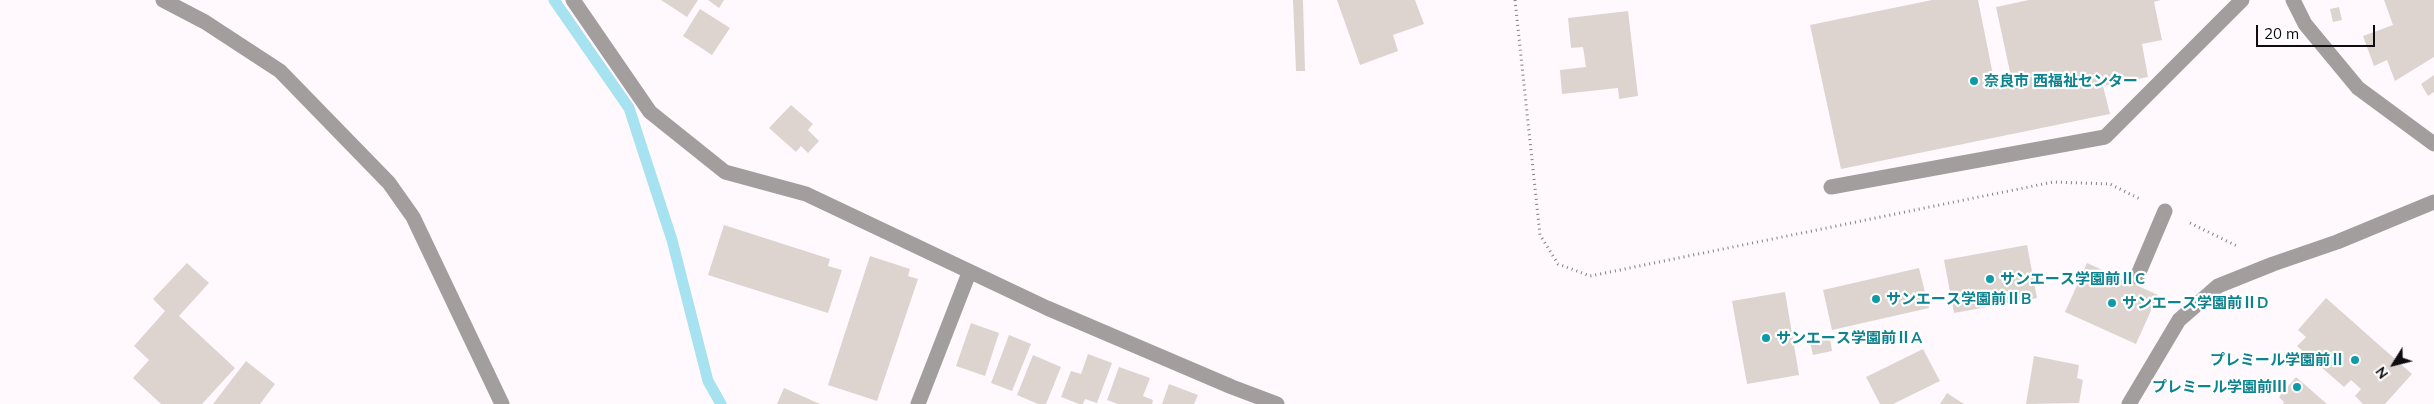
<!DOCTYPE html>
<meta charset="utf-8">
<style>
body{margin:0}
#map{position:relative;width:2434px;height:404px;overflow:hidden;background:#fff9fe;font-family:Mulish,sans-serif}
canvas{display:block}
.north{position:absolute;left:2369px;top:339px;width:50px;height:50px;-webkit-text-stroke:4px #fff;paint-order:stroke;rotate:234deg;font-size:14px;font-weight:700;line-height:20px;text-align:center;color:#0f0d0f}
.north::after{content:'';display:block;margin:auto;width:18px;height:22px;background:#0f0d0f;clip-path:polygon(50% 0,100% 100%,50% 72%,0 100%)}
.scale{position:absolute;left:2256px;top:25px;width:119px;height:22px;box-sizing:border-box;border:2px solid #0f0d0f;border-top:0;padding-left:6px;font-size:15px;line-height:18px;white-space:nowrap;color:#0f0d0f;-webkit-text-stroke:4px #fff;paint-order:stroke}
</style>
<div id="map">
<canvas width="2434" height="404"></canvas>
<div class="north">N</div>
<div class="scale">20 m</div>
</div>
<script>
const g = document.querySelector('canvas').getContext('2d');
g.lineJoin = 'round';
function stroke(path, color, width, dash) { g.strokeStyle = color; g.lineWidth = width; g.lineCap = dash ? 'butt' : 'round'; g.setLineDash(dash || []); g.stroke(path); }
function paint(path, color) { g.fillStyle = color; g.fill(path, 'evenodd'); }
function write(font, color, halo, rows, align = 'center') {
  g.font = font + ' Mulish,"Noto Sans JP",sans-serif'; g.lineWidth = 4.5; g.setLineDash([]); g.textBaseline = 'middle'; g.strokeStyle = halo; g.fillStyle = color; for (const [text, x, y, turn = 0] of rows) {
    g.save(); g.translate(x, y); g.rotate((+turn || 0) * Math.PI / 180); g.textAlign = isNaN(turn) ? turn : align; if (halo) g.strokeText(text, 0, 0); g.fillText(text, 0, 0); g.restore();
  }
}
const stream = new Path2D(`
 M554,0L629,108L672,240L708,381L721,404`);
const building = new Path2D(`
 M661,0H698L687,17Z
 M708,0H724L719,8Z
 M1293,0H1303L1305,71H1296Z
 M1337,0H1415L1424,24L1393,35L1398,51L1360,65Z
 M1932,0H1978L1993,75L2010,72L1996,7L2029,0H2161L2154,2L2162,40L2142,44L2148,77L2103,86L2110,114L1841,169L1810,25Z
 M2384,0H2434V57L2395,81L2387,60L2374,66L2363,36L2393,25Z
 M2339,7L2342,20L2333,22L2330,9Z
 M700,9L730,28L712,55L683,36Z
 M1628,11L1638,96L1619,99L1618,88L1562,94L1560,70L1586,67L1583,47L1571,48L1568,18Z
 M2434,75V92L2428,96L2421,84Z
 M791,105L813,124L808,130L819,141L808,153L801,146L796,152L769,128Z
 M724,225L830,259L828,266L842,270L828,313L708,275Z
 M2027,245L2037,298L1954,313L1944,260Z
 M870,256L910,269L908,276L918,279L877,401L828,385Z
 M187,263L209,283L179,316L235,368L202,404H161L133,378L149,360L134,346L165,311L153,299Z
 M2087,263L2158,295L2136,344L2065,312Z
 M1919,268L1929,308L1832,330L1823,290Z
 M1785,292L1799,375L1747,384L1732,301Z
 M2326,298L2412,374L2385,404H2363L2355,396L2361,389L2351,380L2344,387L2297,346L2306,337L2298,330Z
 M971,323L999,333L985,376L956,366Z
 M1009,335L1031,344L1012,391L991,383Z
 M1830,338L1832,351L1813,355L1810,342Z
 M1923,349L1940,381L1893,404H1880L1866,377Z
 M1088,354L1112,363L1097,403L1085,399L1083,404H1079L1061,397L1071,371L1081,374Z
 M1033,355L1061,367L1046,404H1038L1017,395Z
 M2034,356L2079,365L2077,378L2083,380L2079,403L2026,404Z
 M246,361L275,384L260,404H213Z
 M1119,367L1150,378L1143,396L1153,400L1152,404H1118L1107,400Z
 M2296,377L2327,404H2283L2284,402L2279,397Z
 M1169,384L1198,395L1194,404H1162Z
 M784,388L820,404H777Z
 M1947,393L1964,404H1940Z`);
const path = new Path2D(`
 M1515,0L1540,235L1558,264L1590,276L2053,182L2110,184L2140,199
 M2190,223L2239,247`);
const minor = new Path2D(`
 M163,0L205,22L280,71L389,183L413,217L502,404
 M573,0L650,112L725,172L806,194L1047,308L1232,387L1277,404
 M2293,0L2305,24L2358,88L2434,144
 M1831,187L2105,137L2242,0
 M2137,277L2165,211
 M918,404L969,273
 M2129,404L2179,320L2218,286L2273,264L2337,242L2434,202`);
const markers = [
 [1974,81,5,"#0f9aa8"],
 [1990,279,5,"#0f9aa8"],
 [1876,299,5,"#0f9aa8"],
 [2112,303,5,"#0f9aa8"],
 [1766,338,5,"#0f9aa8"],
 [2355,360,5,"#0f9aa8"],
 [2297,387,5,"#0f9aa8"]
];
const cultureNames = [
 ["奈良市 西福祉センター",1984,81],
 ["サンエース学園前ⅡC",2000,279],
 ["サンエース学園前ⅡB",1886,299],
 ["サンエース学園前ⅡD",2122,303],
 ["サンエース学園前ⅡA",1776,338],
 ["プレミール学園前Ⅱ",2345,360,"right"],
 ["プレミール学園前Ⅲ",2287,387,"right"]
];
stroke(stream, '#a6e2ef', 11);
paint(building, '#ddd4d0');
stroke(path, '#837f82', 3, [1, 4]);
stroke(minor, '#a29e9d', 15);
for (const [x, y, r, color] of markers) { const dot = new Path2D(); dot.arc(x, y, r, 0, 2 * Math.PI); g.fillStyle = color; g.fill(dot); stroke(dot, '#fff', 2); }
write('bold 15px', '#0d838f', '#fff', cultureNames, 'left');
</script>
